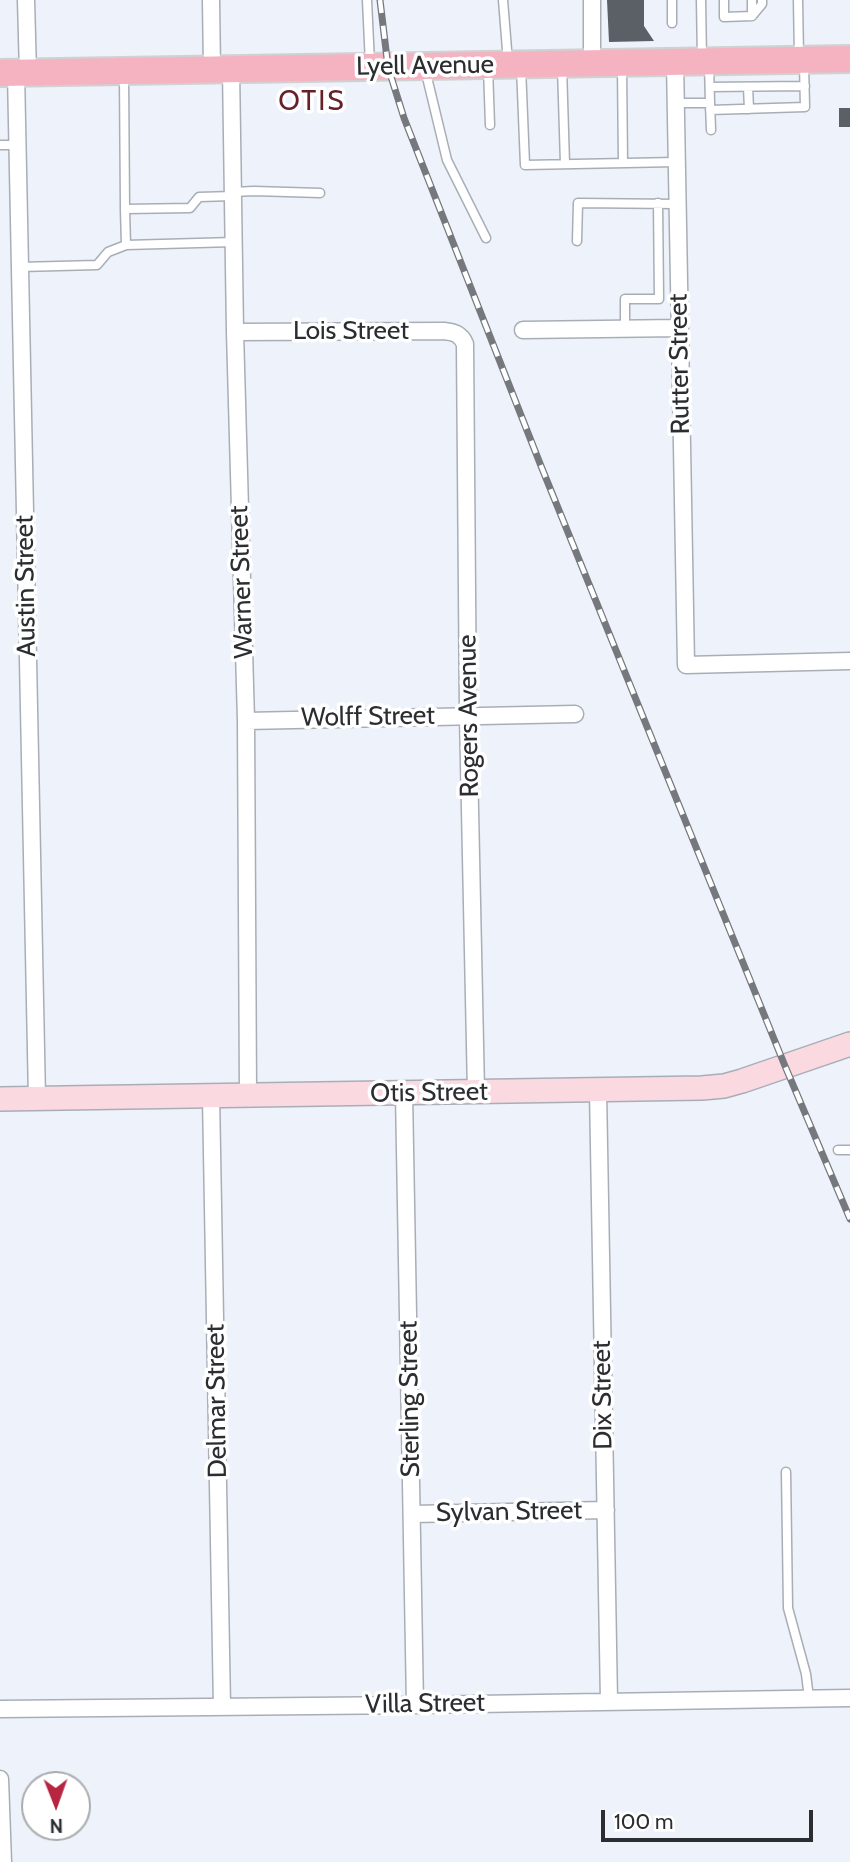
<!DOCTYPE html>
<style>
body{margin:0}
#map{position:relative;width:850px;height:1862px;overflow:hidden;background:#edf2fb;font-family:Cabin,sans-serif}
canvas{display:block}
.north{position:absolute;left:21px;top:1771px;width:70px;height:70px;box-sizing:border-box;background:#fff;border:2px solid #aaabac;border-radius:50%;rotate:179deg;font-size:19px;font-weight:700;line-height:28px;text-align:center;color:#2b2d30}
.north::after{content:'';display:block;margin:auto;width:24px;height:32px;background:#b72541;clip-path:polygon(50% 0,100% 100%,50% 72%,0 100%)}
.scale{position:absolute;left:601px;top:1810px;width:212px;height:32px;box-sizing:border-box;border:4px solid #2b2d30;border-top:0;padding-left:9px;font-size:21px;line-height:24px;white-space:nowrap;color:#2b2d30;-webkit-text-stroke:5px #fff;paint-order:stroke}
</style>
<div id="map">
<canvas width="850" height="1862"></canvas>
<div class="north">N</div>
<div class="scale">100 m</div>
</div>
<script>
const g = document.querySelector('canvas').getContext('2d');
g.lineJoin = 'round';
function paint(path, color) { g.fillStyle = color; g.fill(path, 'evenodd'); }
function stroke(path, color, width, dash) { g.strokeStyle = color; g.lineWidth = width; g.lineCap = dash ? 'butt' : 'round'; g.setLineDash(dash || []); g.stroke(path); }
function write(font, color, halo, rows, align = 'center') {
  g.font = font + ' Cabin,sans-serif'; g.lineWidth = 7; g.setLineDash([]); g.textBaseline = 'middle'; g.strokeStyle = halo; g.fillStyle = color; for (const [text, x, y, turn = 0] of rows) {
    g.save(); g.translate(x, y); g.rotate((+turn || 0) * Math.PI / 180); g.textAlign = isNaN(turn) ? turn : align; if (halo) g.strokeText(text, 0, 0); g.fillText(text, 0, 0); g.restore();
  }
}
const building = new Path2D(`
 M607,0H644V26L654,41L609,42Z
 M839,108H850V127H839Z`);
const lane = new Path2D(`
 M367,0L370,64
 M503,0L508,62
 M672,0V23
 M701,0L702,59
 M724,0V17L752,16V0
 M798,0L799,57
 M752,16L762,4V0
 M709,64L710,103
 M521,67L525,165L676,162
 M562,67L565,164
 M488,68L490,125
 M622,68L623,163
 M425,69L447,160L486,238
 M124,75L125,209
 M710,87L805,86
 M748,87L749,109
 M675,103H710L711,130
 M710,110L805,107L804,64
 M0,145H17
 M233,192L254,191L320,193
 M233,196L199,197L190,208L125,209L126,245L234,242
 M577,241L578,203L677,204
 M20,267L97,265L108,252L126,245
 M625,328V299H659L658,203
 M838,1150H850
 M786,1472L788,1608L806,1674L809,1698`);
const street = new Path2D(`
 M26,0L28,73
 M211,0L212,70
 M592,0V64
 M675,62L686,665L850,661
 M231,69L235,332L246,721L248,1095
 M16,73L37,1099
 M523,330L679,328
 M235,332L444,331C454,332 461,334 465,344L468,715L476,1092
 M246,721L575,714
 M598,1090L609,1701
 M404,1093L415,1705
 M211,1096L222,1707
 M413,1514L606,1510
 M0,1709L415,1705L850,1698
 M0,1779L3,1862`);
const secondary = new Path2D(`
 M0,1099L702,1088L724,1086L742,1081L850,1044`);
const primary = new Path2D(`
 M0,73L850,59`);
const rail = new Path2D(`
 M380,0L388,67L404,118L541,466L785,1066L850,1219`);
const streetNames = [
 ["Lyell Avenue",425,66,-1],
 ["Lois Street",351,331],
 ["Rutter Street",680,364,-91],
 ["Warner Street",242,582,-92],
 ["Austin Street",26,586,-91],
 ["Rogers Avenue",469,716,-91],
 ["Wolff Street",368,717,-1],
 ["Otis Street",429,1093,-1],
 ["Dix Street",603,1395,-91],
 ["Sterling Street",410,1399,-91],
 ["Delmar Street",217,1401,-91],
 ["Sylvan Street",509,1512,-1],
 ["Villa Street",425,1704,-1]
];
const neighbourhoodNames = [
 ["OTIS",312,102]
];
paint(building, '#5b6067');
stroke(lane, '#a9aeb6', 11);
stroke(street, '#a9aeb6', 19);
stroke(secondary, '#a9aeb6', 26);
stroke(primary, '#d0d1d1', 30);
stroke(lane, '#fff', 8);
stroke(street, '#fff', 16);
stroke(secondary, '#fad9e1', 23);
stroke(primary, '#f5b3c2', 26);
stroke(rail, '#75797e', 7);
stroke(rail, '#fff', 4.5, [13]);
write('26px', '#2b2d30', '#fff', streetNames);
g.letterSpacing = '2px';
write('28px', '#662028', '#fff', neighbourhoodNames);
g.letterSpacing = '0px';
</script>
